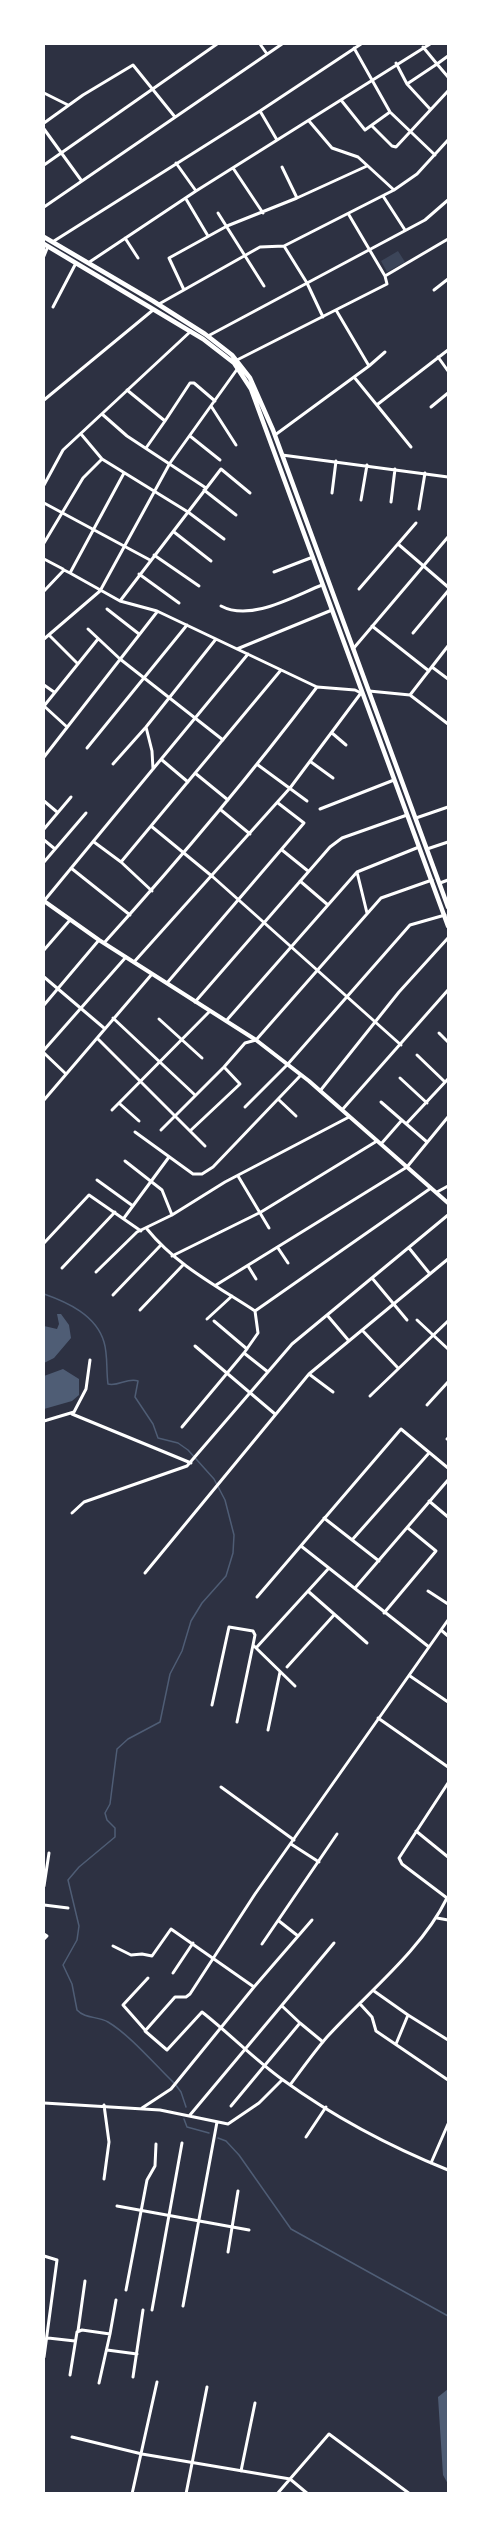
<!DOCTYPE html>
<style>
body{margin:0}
#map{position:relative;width:492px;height:2537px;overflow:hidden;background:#2d3142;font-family:Spectral,serif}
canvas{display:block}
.frame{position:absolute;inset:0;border:45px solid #fff;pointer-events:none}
</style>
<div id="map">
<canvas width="492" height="2537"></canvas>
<div class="frame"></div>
</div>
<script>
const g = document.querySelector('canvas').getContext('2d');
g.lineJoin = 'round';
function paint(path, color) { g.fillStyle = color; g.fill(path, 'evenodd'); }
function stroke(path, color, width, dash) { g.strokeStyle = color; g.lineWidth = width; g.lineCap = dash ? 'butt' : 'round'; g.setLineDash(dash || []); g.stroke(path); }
const green = new Path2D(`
 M398,251L405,262L387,272L381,261Z`);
const water = new Path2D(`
 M57,1314H61L69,1325L71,1338L54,1358L44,1363V1326L57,1329L59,1324Z
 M63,1369L79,1379V1395L72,1401L44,1409V1376Z
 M448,2389V2484L443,2475L438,2397Z`);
const stream = new Path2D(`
 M44,1294C67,1302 96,1315 104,1342C108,1355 106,1370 108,1384C118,1387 128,1377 138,1381L135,1397L153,1424L158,1438L178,1443L188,1450L214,1479L225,1500L234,1535L233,1553L226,1576L202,1603L191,1621L182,1651L170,1674L160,1722L128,1739L117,1749L110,1804L105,1813L107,1820L115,1828V1837L79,1867L68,1880L79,1926L77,1940L63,1965L72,1984L77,2010C85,2019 98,2016 108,2022C130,2035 156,2066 175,2084L181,2092L186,2107
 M184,2119L187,2127L209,2133
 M218,2138L226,2141L239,2155L291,2229L448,2316`);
const minor = new Path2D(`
 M260,44L267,54
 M423,47L437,64L448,56
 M354,48L390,112L435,155
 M396,63L407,84L437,64L448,77
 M407,84L430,109
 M44,93L68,105
 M341,100L365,130L390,112
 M260,111L277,140
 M309,121L332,148L358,157L394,190
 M44,123L83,95L133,65L175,117
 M372,126L392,146L396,147L448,91
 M44,129L81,180
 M176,163L196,191
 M44,165L217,44
 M282,167L297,198
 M233,168L263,213
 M383,196L405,230
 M186,199L208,236
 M44,207L282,44
 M218,213L264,286
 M349,215L385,276
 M125,238L138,258
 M54,241L260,111L361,44
 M284,246L307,283L323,317
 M44,256L48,246
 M88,263L196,191L430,44
 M184,290L169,258L227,226L297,198L367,166
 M434,290L448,279
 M159,304L260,247L284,246L394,190L417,174L448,140
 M53,307L76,263
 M208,336L425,220L448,200
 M438,357L448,371
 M237,360L387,284L385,276L448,239
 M369,366L385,352
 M354,377L411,447
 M127,390L165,421L190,383H194L215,401
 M44,400L153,310
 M378,404L448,350
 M211,406L236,445
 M431,407L448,393
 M102,414L127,436L206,488
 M81,434L102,459L188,512L224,539
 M275,435L369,366L336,310
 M190,436L220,460
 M146,448L165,421
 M282,455L448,477
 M44,485L63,450L191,331
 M204,490L236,515
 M332,493L336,461
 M361,500L367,465
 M391,502L395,469
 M44,503L150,560
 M419,509L425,473
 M174,532L211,561
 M44,543L83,478L102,459
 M398,544L448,587
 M154,555L199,586
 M44,559L63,569
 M274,572L313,557
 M70,573L120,601L157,611L317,687L355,690L361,693L290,788L134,962
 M139,574L179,603
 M359,589L416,523
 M44,591L64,570L70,573L124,473
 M120,601L221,469L250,493
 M221,606C251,622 294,596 322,585
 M107,609L139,634
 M372,626L429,671
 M88,629L120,659L223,740
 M413,633L448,591
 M49,635L77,663
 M44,639L100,591L170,463L238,368
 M237,649L332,610
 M353,649L448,537
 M432,667L448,679
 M44,685L54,692
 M369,691L410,695L448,724
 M410,695L448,646
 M44,706L98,639
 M44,706L67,727
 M146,727L152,751L153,769
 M332,733L346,745
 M87,748L187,625
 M44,757L157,612
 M162,760L188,782
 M311,762L333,778
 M113,764L146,727L216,639
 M258,765L307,801
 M195,773L228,800
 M44,801L57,812
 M320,809L394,780
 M221,810L250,834
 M416,818L448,807
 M151,826L213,877L401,1045
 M44,829L71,797
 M44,840L55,849
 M94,842L121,862L152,891
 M427,849L448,842
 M282,850L308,871
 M44,862L86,813
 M121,862L281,670
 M71,868L130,915
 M357,872L367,913
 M300,881L328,905
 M440,883L448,880
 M44,901L248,654
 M104,943C179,860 250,776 317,687
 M44,950L70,920
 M44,977L104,1028
 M167,983L304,823L278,803
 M195,1002L330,847L342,838L407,815
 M44,1005L99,940
 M113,1018L195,1095
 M159,1019L202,1058
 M226,1021L357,872L419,847
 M439,1033L448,1042
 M97,1038L205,1146
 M44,1050L126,957
 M44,1053L66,1074
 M417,1055L445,1082
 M400,1078L427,1103
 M320,1091L399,992L448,938
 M278,1099L296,1116
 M44,1100L152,974
 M381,1102L427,1142
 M120,1104L139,1121
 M245,1107L287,1065L410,925L445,915
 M112,1110L210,1011
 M342,1110L448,990
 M406,1124L448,1079
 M161,1130L224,1067L245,1043L256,1040L381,898L432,880
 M190,1131L240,1084L224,1067
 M135,1132L193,1174H202L213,1167L301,1075
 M381,1144L402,1120
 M125,1161L162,1190L172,1215
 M238,1176L269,1228
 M97,1180L133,1206
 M437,1192L448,1186
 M124,1218L169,1157
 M147,1229C176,1265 217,1286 255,1311
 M44,1243L89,1195L141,1231
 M278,1248L288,1263
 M409,1248L430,1274
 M172,1256L261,1212L377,1141
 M248,1266L256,1279
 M62,1268L115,1212
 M96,1272L137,1232L172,1215L225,1182L349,1117
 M372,1278L407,1320
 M216,1285L407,1167L448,1117
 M113,1295L160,1246
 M140,1310L183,1265
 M255,1311L431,1188
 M255,1311L258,1333L244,1353L268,1372
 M327,1315L349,1341
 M207,1319L232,1296
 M417,1320L448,1349
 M214,1321L247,1349
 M362,1330L398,1368
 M195,1346L275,1414
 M309,1374L333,1392
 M370,1396L448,1321
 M427,1405L448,1382
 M72,1414L191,1463
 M44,1421L74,1412L86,1389L90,1360
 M182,1427L244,1353
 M447,1439L448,1438
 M429,1501L448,1517
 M72,1513L84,1502L187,1466L292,1344L448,1215
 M324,1518L379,1561
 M352,1540L429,1453
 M301,1546L429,1647
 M145,1573L309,1374L448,1259
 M355,1588L448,1480
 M428,1591L448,1604
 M309,1592L367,1643
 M257,1597L401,1429L448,1468
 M384,1613L436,1551L408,1528
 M448,1620L255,1894L190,1994L186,1997H175L145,2031L167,2050L202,2012C230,2034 255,2060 283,2080C334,2117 391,2147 448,2170
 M441,1630L448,1636
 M256,1648L329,1568
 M287,1667L334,1615
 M410,1676L448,1702
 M212,1705L229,1627L253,1631L255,1635L253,1645L295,1686
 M378,1718L448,1767
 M237,1722L253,1645
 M268,1730L280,1672
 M221,1787L294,1840
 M416,1831L448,1857
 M291,1844L319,1862
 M44,1886L49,1853
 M44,1905L68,1908
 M437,1918L448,1920
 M279,1921L298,1936
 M44,1934L47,1936L44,1939
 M262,1944L337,1834
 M113,1946L131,1955L142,1954L152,1956L171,1929L254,1987L171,2089L142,2108
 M173,1973L193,1943
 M254,1987L312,1920
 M374,1991L408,2015
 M361,2005L372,2017L376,2031L448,2080
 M300,2023L323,2042
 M145,2030L123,2005L148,1978
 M396,2044L408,2015L448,2040
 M290,2085C302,2069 314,2052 327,2037C367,1993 421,1951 447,1898L402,1864L399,1858L448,1783
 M44,2103L160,2110L228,2124L259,2103L282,2080
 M231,2106L300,2023L282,2006
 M190,2115L334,1943
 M306,2137L326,2107
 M431,2163L448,2124
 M104,2179L109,2142L104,2105
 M117,2206L249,2230
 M228,2252L238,2191
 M44,2256L57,2260L44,2357
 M126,2290L147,2180L155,2166L156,2144
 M183,2306L217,2122
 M152,2310L182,2143
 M78,2331L85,2281
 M48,2338L75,2341
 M107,2350L137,2354
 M70,2375L77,2332L82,2330L110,2334L116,2300
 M133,2377L143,2310
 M99,2383L110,2334
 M72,2437L142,2454L290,2479L308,2494
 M241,2471L255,2403
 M132,2494L157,2382
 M186,2494L207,2387
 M277,2494L329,2434L410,2494`);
const tertiary = new Path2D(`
 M44,901L99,940L256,1040L309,1081L448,1203`);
const secondary = new Path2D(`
 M44,237L153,301L205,334L232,355L250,378L273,430L448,907
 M44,244L203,339L234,363L251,389L448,926`);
paint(green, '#3c4559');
paint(water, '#4f5d75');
stroke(stream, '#4f5d75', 1.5);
stroke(minor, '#fff', 3);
stroke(tertiary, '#fff', 4);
stroke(secondary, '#fff', 4.5);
</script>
